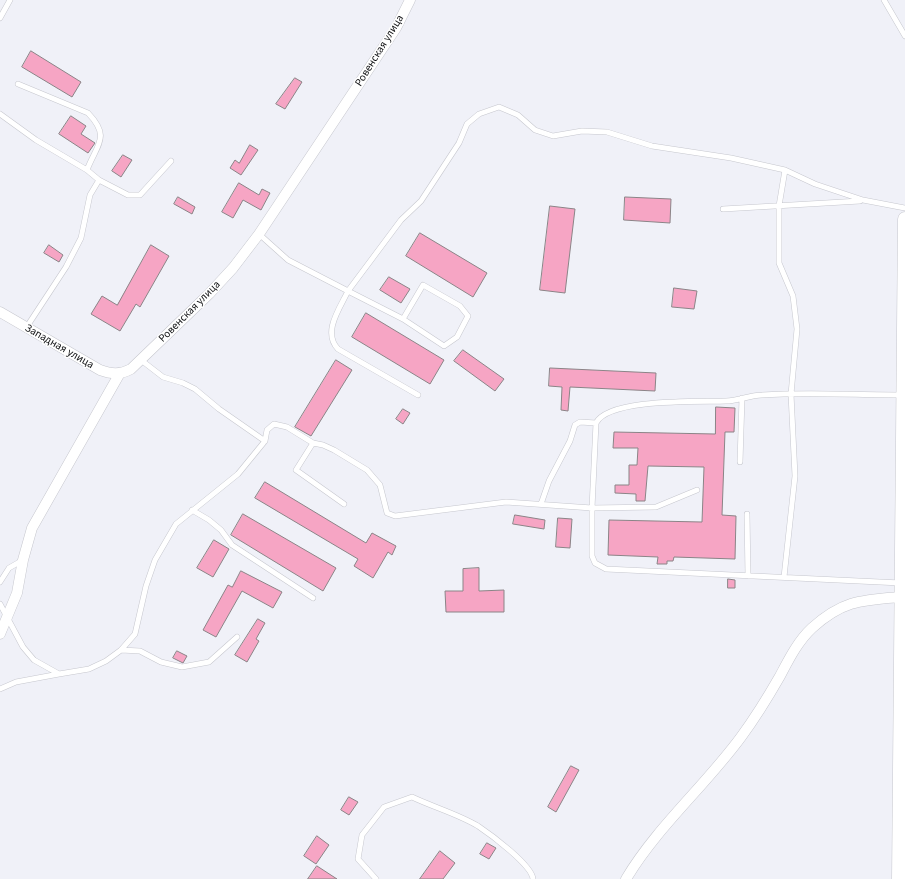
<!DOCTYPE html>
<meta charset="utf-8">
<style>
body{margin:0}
canvas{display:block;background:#f0f1f8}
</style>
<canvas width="905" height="879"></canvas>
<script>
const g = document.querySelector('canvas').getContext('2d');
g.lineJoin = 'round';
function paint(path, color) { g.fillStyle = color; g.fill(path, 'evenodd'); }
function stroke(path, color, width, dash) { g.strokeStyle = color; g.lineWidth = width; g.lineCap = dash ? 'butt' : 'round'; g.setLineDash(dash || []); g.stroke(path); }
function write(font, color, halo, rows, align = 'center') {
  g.font = font + ' "Source Sans 3",sans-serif'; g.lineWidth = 3; g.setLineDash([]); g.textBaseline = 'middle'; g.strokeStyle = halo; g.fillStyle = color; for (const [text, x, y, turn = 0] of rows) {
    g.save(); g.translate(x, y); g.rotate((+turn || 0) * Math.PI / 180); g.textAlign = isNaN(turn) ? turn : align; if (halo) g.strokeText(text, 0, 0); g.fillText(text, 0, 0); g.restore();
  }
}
const building = new Path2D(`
 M31,51L81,82L72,97L22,67Z
 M295,78L302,82L285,109L276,104Z
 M71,116L86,126L81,134L95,143L88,153L59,134Z
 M250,145L258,150L241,175L230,168L235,160L239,163Z
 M123,155L132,160L121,177L112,171Z
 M239,183L259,195L262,189L270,193L261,210L243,200L233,218L222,212Z
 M178,197L195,207L192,214L174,204Z
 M625,197L671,199L670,223L624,220Z
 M550,206L575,209L565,293L540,290Z
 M420,233L487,273L473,297L406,256Z
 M49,245L63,255L59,262L44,253Z
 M151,245L169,256L140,307L136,304L120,331L91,314L102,296L117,305Z
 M389,277L410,289L401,303L380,290Z
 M674,288L697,291L694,309L672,307Z
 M366,313L444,360L430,384L352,337Z
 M463,350L504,379L495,391L454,361Z
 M336,360L352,370L311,436L295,427Z
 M550,368L656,373L655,391L570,387L568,411L561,410L562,387L549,386Z
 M716,407L735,408L734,432H725L722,515L736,516L735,559L674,557L673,561H667V564H657L658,557L608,555L609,520L702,522L704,467L648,466L645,501H636V494L615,493V485H629V465H637L638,448H613L614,432L715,434Z
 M403,409L410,413L403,424L396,419Z
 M265,482L366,543L372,533L396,546L392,555L388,552L373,578L354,566L358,559L255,498Z
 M243,514L336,568L323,591L231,535Z
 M515,515L545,520L544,529L513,524Z
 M558,518L572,519L570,548L556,547Z
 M214,540L229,549L213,577L197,568Z
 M479,568V591L504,590V612H446L445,591H463V569Z
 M241,571L282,592L273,608L242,591L216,637L203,630L228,585L232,587Z
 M728,579L735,580V588H728Z
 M258,619L265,623L256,639L259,641L247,662L235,655Z
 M177,651L187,656L183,663L173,658Z
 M571,766L579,770L556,812L548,807Z
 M349,797L358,802L349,815L341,810Z
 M317,836L329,845L316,864L304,856Z
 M487,843L496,848L489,859L480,854Z
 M440,851L455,863L443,879H420Z
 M317,866L337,879H308Z`);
const service = new Path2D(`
 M884,0L905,36
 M0,18L10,0
 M18,84L88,113C111,137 97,144 87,170
 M0,114L36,140L87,170L99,180L90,195L81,238L66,267L26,328
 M99,180L128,195H140L171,161
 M723,209L860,201
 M259,234L288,260L348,291L401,220L421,201L459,143L467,124L479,114L499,107L518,115L535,130L553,136L582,131L607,132L652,146L731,158L785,170L815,184L863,200L905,208
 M403,319L423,285L460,306L468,316L457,337L444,346L403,319L348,291C340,308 322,332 338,349L418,395
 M141,360L163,377L183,383L195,389L219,409L265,441
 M313,443L296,470L344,504
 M740,462L742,398
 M541,504L549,481L570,441L575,425L580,422L596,423
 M192,510L209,520L221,530L232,545L313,598
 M747,514L748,576
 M784,577L795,476L791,394L797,329L793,296L779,263V206L785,170
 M0,582L9,568L23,560
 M901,583L606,569L595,563L592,556V508L596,423C609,398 699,402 726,401C738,401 750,395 762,395C809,392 856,395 902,395
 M0,604L23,647L34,660L59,674L89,669L106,661L121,650L135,634L146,586L155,560L176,524L238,474L265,441L267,430L274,424L287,427L313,443L323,445L334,450L367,470L380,485L387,513L395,516L506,502L592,508L656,507L697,490
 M121,650L140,651L161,662L182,667L209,662L237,637
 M0,689L16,682L59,674
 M376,879L358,859L362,835L384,807L412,797C433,807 458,814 478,826C490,834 532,865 533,879`);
const minor = new Path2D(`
 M0,312L100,370C111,374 120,375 131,369L209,294L233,268L259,234L396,28L410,0
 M0,634L17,593L23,560L32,528L120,373
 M626,879C657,827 705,786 741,737C755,718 768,697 780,676C789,659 798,641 812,628C843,600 862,600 901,597`);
const secondary = new Path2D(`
 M899,879L905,219`);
const streetNames = [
 ["Ровенская улица",380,51,-58],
 ["Ровенская улица",190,312,-45],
 ["Западная улица",59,347,30]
];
paint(building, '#f6a5c4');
stroke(building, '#8b8487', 1);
stroke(service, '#c6c7ce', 6);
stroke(minor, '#c6c7ce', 11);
stroke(secondary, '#c6c7ce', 15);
stroke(service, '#fff', 5);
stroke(minor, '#fff', 10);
stroke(secondary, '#fff', 14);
write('11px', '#0f1012', '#fff', streetNames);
</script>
